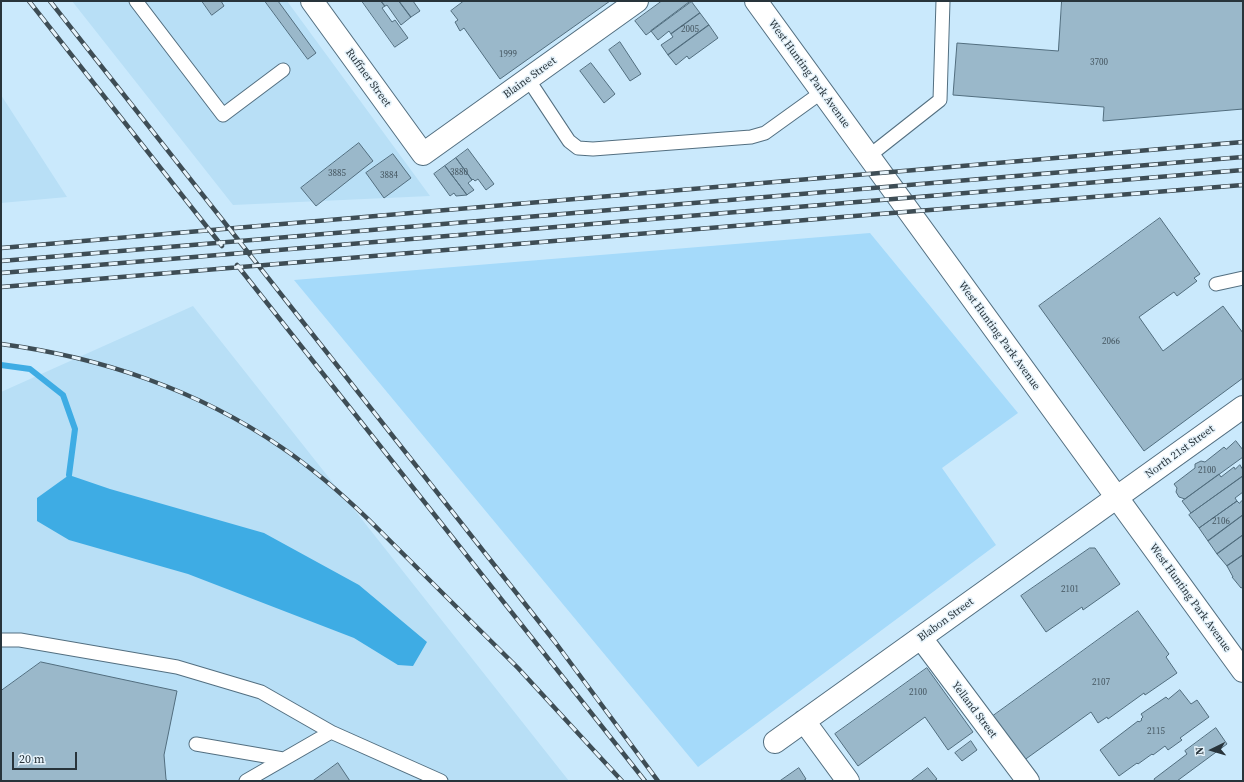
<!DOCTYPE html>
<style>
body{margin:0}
#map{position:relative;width:1244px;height:782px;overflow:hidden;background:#cae9fc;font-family:"Source Serif 4",serif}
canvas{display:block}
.frame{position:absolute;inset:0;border:2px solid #28343b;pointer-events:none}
.north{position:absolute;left:1192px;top:730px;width:40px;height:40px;-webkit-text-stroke:3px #e6f3fb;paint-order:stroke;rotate:265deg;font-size:11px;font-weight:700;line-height:16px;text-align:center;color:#28343b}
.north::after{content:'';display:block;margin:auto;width:14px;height:18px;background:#28343b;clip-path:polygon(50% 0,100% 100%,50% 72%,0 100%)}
.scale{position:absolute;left:12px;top:752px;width:65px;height:18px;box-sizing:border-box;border:2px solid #28343b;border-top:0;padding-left:5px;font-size:12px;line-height:14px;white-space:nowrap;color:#28343b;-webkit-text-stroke:3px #e6f3fb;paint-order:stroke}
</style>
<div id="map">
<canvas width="1244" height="782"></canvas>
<div class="frame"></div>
<div class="north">N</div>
<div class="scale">20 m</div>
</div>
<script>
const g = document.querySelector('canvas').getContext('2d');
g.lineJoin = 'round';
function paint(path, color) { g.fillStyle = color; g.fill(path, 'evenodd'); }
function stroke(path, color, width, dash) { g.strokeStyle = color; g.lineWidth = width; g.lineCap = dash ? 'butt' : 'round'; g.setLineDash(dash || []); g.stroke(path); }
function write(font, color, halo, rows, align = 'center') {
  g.font = font + ' "Source Serif 4",serif'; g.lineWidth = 3; g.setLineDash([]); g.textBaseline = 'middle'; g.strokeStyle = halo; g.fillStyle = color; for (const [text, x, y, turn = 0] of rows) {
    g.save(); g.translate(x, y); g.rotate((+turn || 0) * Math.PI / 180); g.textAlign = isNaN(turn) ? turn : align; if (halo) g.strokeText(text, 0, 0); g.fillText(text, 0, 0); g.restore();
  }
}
const built = new Path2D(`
 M72,1H287L430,196L233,205Z
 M1,95L67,197L1,203Z
 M193,306L569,781H1V392Z`);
const green = new Path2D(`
 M870,233L1018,413L942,468L996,545L698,767L294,280Z`);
const water = new Path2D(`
 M69,475L110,489L264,533L359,585L427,642L413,666L398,665L354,638L188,574L69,540L37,521V498Z`);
const stream = new Path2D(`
 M1,365L30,369L63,395L75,429L69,475`);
const building = new Path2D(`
 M202,1H221L224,6L212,15Z
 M265,1H278L316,53L308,59Z
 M362,1H381L385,6L382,8L392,22L395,20L408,38L395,47Z
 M381,1H399L411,17L401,25L387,5L385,6Z
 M399,1H413L420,11L411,17Z
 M464,1H610L500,79L464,28L460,31L455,22L458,20L451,11Z
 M662,1H692L646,35L635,21Z
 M691,1L700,13L671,34L669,31L658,40L651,31Z
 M1062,1H1243V109L1103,121L1104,107L953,95L957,43L1058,51Z
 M700,13L709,25L668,55L661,45L673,37L671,34Z
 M709,25L718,38L689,59L687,56L676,65L668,55Z
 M620,42L641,74L630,81L609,50Z
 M591,63L615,94L604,103L580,71Z
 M359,143L373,161L316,206L301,188Z
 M468,149L494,184L486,190L478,179L475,181L473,179L472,180L456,158Z
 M393,154L411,178L384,198L366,173Z
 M456,158L472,180L468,183L474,190L468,194L467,195L445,166Z
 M445,166L467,195L456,196L454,193L450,196L434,174Z
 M1160,218L1200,274L1194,278L1197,281L1177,296L1174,292L1139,317L1163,351L1223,306L1243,333V378L1144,451L1039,306Z
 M1236,441L1243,450V457L1185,499L1179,497L1176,492L1177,488L1174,484L1195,468V464L1201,461L1205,462L1224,447L1226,449Z
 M1240,465L1243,470V476L1191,513L1182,501L1219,474L1221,477L1234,467L1235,469Z
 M1243,476V492L1235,498L1237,501L1199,528L1189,515Z
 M1243,500V515L1208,541L1199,528L1237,501L1239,503Z
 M1243,515V535L1217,554L1208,541Z
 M1243,535V555L1227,566L1217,554Z
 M1090,548H1095L1120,584L1083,610L1082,607L1046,632L1021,596Z
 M1243,555V587L1241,588L1232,577H1233L1227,566Z
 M1138,611L1169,654L1166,657L1177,673L1145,695L1144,693L1108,719L1107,717L1098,723L1091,712L1023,761L993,716Z
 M41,662L177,691L164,755L166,779L167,781H1V691Z
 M927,668L973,732L948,750L925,717L858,766L835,734Z
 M1180,690L1191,704L1197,700L1209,717L1180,738L1182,740L1168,750L1165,746L1153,755L1152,754L1138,764L1137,763L1119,776L1100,750L1138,721L1139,722L1142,720L1141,719L1143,717L1141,714L1166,697L1168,699Z
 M1216,728L1227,744L1177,781H1155L1154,779L1187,754L1185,751Z
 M971,741L977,750L962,761L955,753Z
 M338,763L350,781H313Z
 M799,768L806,779L803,781H780Z
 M928,768L937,779L934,781H911Z`);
const lane = new Path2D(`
 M136,1L223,115L283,70
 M528,79L569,141L578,148L593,149L751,137L765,133L822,92
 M869,156L940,100L943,1
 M1216,284L1243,278
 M1,640H20L177,667L261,692L331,732L246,781
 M331,732L441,781
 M196,744L283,759`);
const street = new Path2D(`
 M312,1L423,154L637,1
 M921,638L1028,781
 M804,721L848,781
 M775,742L1243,407`);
const primary = new Path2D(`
 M756,1L1243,671`);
const rail = new Path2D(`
 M29,1L222,246
 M50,1L555,642L658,781
 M1,248L1243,142
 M1,261L1243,157
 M237,265L645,781
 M1,273L1243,170
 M1,287L842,217L1243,185
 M1,344C100,357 198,390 281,447C312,468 341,493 368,519L518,668L622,781`);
const numberNames = [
 ["2005",690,30],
 ["1999",508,55],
 ["3700",1099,63],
 ["3880",459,173],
 ["3885",337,174],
 ["3884",389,176],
 ["2066",1111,342],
 ["2100",1207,471],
 ["2106",1221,522],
 ["2101",1070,590],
 ["2107",1101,683],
 ["2100",918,693],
 ["2115",1156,732]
];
const streetNames = [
 ["West Hunting Park Avenue",809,74,54],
 ["Ruffner Street",368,78,54],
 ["Blaine Street",530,78,-36],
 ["West Hunting Park Avenue",999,336,54],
 ["North 21st Street",1180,452,-36],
 ["West Hunting Park Avenue",1190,598,54],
 ["Blabon Street",946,620,-36],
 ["Yelland Street",974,710,53]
];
paint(built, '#b8dff6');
paint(green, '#a5dafa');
paint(water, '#3eace4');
stroke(stream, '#3eace4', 6);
paint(building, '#9ab8ca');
stroke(building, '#526e7f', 1);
stroke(lane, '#536f80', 15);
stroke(street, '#536f80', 24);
stroke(primary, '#536f80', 24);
stroke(lane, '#fff', 13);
stroke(street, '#fff', 22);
stroke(primary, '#fff', 22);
stroke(rail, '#3e4d55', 4.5);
stroke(rail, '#e6f3fb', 3, [9]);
write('9px', '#44555f', null, numberNames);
write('11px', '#28343b', '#e6f3fb', streetNames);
</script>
